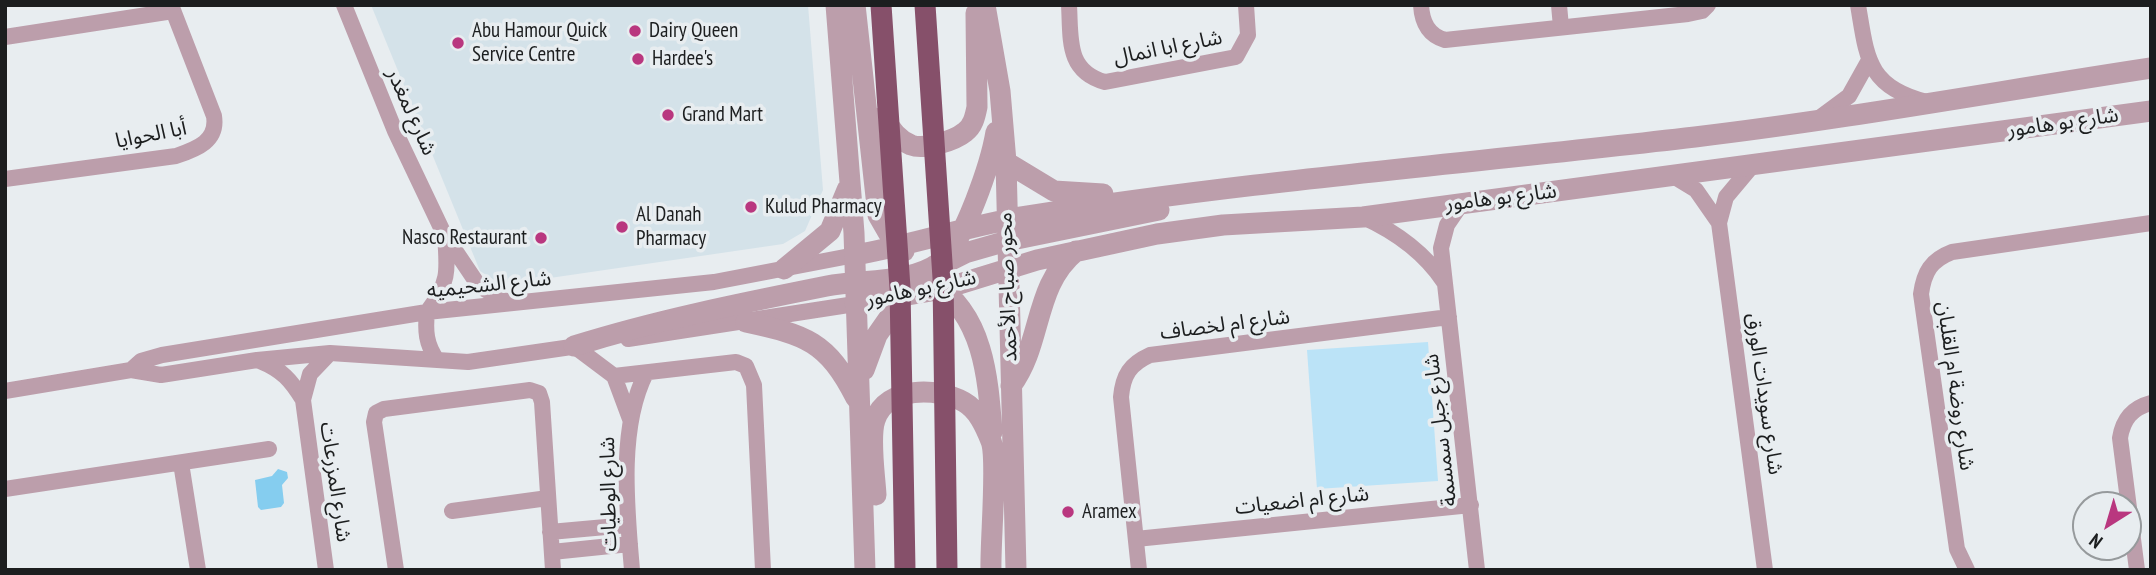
<!DOCTYPE html>
<meta charset="utf-8">
<style>
body{margin:0}
#map{position:relative;width:2156px;height:575px;overflow:hidden;background:#e8edf0;font-family:"PT Sans Narrow",sans-serif}
canvas{display:block}
.frame{position:absolute;inset:0;border:7px solid #1c1e1f;pointer-events:none}
.north{position:absolute;left:2072px;top:491px;width:70px;height:70px;box-sizing:border-box;background:#e8edf0;border:2px solid #969a9c;border-radius:50%;rotate:217deg;font-size:19px;font-weight:700;line-height:28px;text-align:center;color:#1c1e1f}
.north::after{content:'';display:block;margin:auto;width:24px;height:32px;background:#b9377f;clip-path:polygon(50% 0,100% 100%,50% 72%,0 100%)}
</style>
<div id="map">
<canvas width="2156" height="575"></canvas>
<div class="frame"></div>
<div class="north">N</div>
</div>
<script>
const g = document.querySelector('canvas').getContext('2d');
g.lineJoin = 'round';
function paint(path, color) { g.fillStyle = color; g.fill(path, 'evenodd'); }
function stroke(path, color, width, dash) { g.strokeStyle = color; g.lineWidth = width; g.lineCap = dash ? 'butt' : 'round'; g.setLineDash(dash || []); g.stroke(path); }
function write(font, color, halo, rows, align = 'center') {
  g.font = font + ' "PT Sans Narrow","Noto Sans Arabic",sans-serif'; g.lineWidth = 7; g.setLineDash([]); g.textBaseline = 'middle'; g.strokeStyle = halo; g.fillStyle = color; for (const [text, x, y, turn = 0] of rows) {
    g.save(); g.translate(x, y); g.rotate((+turn || 0) * Math.PI / 180); g.textAlign = isNaN(turn) ? turn : align; if (halo) g.strokeText(text, 0, 0); g.fillText(text, 0, 0); g.restore();
  }
}
const built = new Path2D(`
 M371,5H808L823,190L805,231L783,244L502,285L480,271Z`);
const green = new Path2D(`
 M1428,342L1438,481L1317,489L1307,350Z`);
const water = new Path2D(`
 M278,469L287,472L288,478L282,485L284,503L281,507L261,510L258,507L255,480L272,476Z`);
const minor = new Path2D(`
 M344,5L395,131L444,234L479,286L509,303
 M1069,5C1071,39 1066,71 1105,82L1236,57L1248,35L1246,5
 M1421,5C1422,22 1428,35 1445,40L1688,14L1702,11L1708,5
 M1559,5L1561,27
 M1858,5C1867,58 1867,87 1927,102
 M5,37L173,11
 M1818,119L1849,96L1868,62
 M1752,166L1726,197L1719,223L1765,570
 M1673,176L1696,190L1719,223
 M5,179L176,156C197,149 218,141 214,116L171,5
 M1462,203L1447,225L1441,248L1477,570
 M1363,217C1396,232 1424,252 1444,282
 M427,312C449,283 448,272 445,236
 M427,312C425,331 426,344 437,360
 M628,339L855,304
 M574,346L614,376L630,419
 M260,361C282,370 291,380 303,400
 M131,370L141,361L162,355L427,312L714,282L855,255
 M614,376L736,362L746,366L754,385L763,570
 M5,391L131,370L161,375L257,360L330,353L468,362L585,345
 M181,463L198,570
 M5,489L269,449
 M452,511L548,498
 M550,532L628,525
 M1136,539L1471,505
 M552,552L630,544
 M326,570L303,400L310,374L330,353
 M396,570L374,422L376,413L384,409L530,390L539,393L542,402L553,570
 M632,570C627,510 618,428 646,373
 M1139,570L1121,397C1123,375 1130,364 1150,355L1449,317
 M1967,570L1957,549L1921,294C1924,272 1931,260 1952,252L2151,223
 M2137,570L2120,438C2123,419 2132,408 2151,403`);
const tertiary = new Path2D(`
 M836,5L854,233L865,570
 M855,5L878,215L897,248L904,251
 M985,5L1000,91L1006,162L1016,570
 M883,117C891,129 897,139 911,145C924,150 954,141 965,132C973,126 975,117 977,107L976,13
 M1006,162L1054,191L1103,194
 M855,255C913,245 970,225 1028,216C1249,181 1473,163 1695,137C1847,119 1999,91 2151,68
 M943,264L965,253L1007,241L1159,210
 M784,269L830,231L847,190
 M933,283C984,315 988,378 992,432
 M855,304L943,289L1037,260L1157,234L1223,225L1363,217L2151,111
 M746,322C806,335 827,341 856,398
 M574,346C657,320 742,303 827,286C862,279 911,284 940,262C964,244 991,162 996,132
 M864,370L877,335L907,292
 M1011,386C1043,343 1033,286 1076,251
 M876,495C875,476 869,437 875,420C886,386 938,387 964,402C978,410 985,426 991,441C998,459 990,544 991,570`);
const trunk = new Path2D(`
 M881,5L900,288L905,570
 M925,5L943,278L947,570`);
const markers = [
 [635,31,7,"#b9377f"],
 [458,43,7,"#b9377f"],
 [638,59,7,"#b9377f"],
 [668,115,7,"#b9377f"],
 [751,207,7,"#b9377f"],
 [622,227,7,"#b9377f"],
 [541,238,7,"#b9377f"],
 [1068,512,7,"#b9377f"]
];
const poiNames = [
 ["Abu Hamour Quick",472,31],
 ["Service Centre",472,55],
 ["Dairy Queen",649,31],
 ["Hardee's",652,59],
 ["Grand Mart",682,115],
 ["Kulud Pharmacy",765,207],
 ["Al Danah",636,215],
 ["Pharmacy",636,239],
 ["Nasco Restaurant",527,238,"right"],
 ["Aramex",1082,512]
];
const streetNames = [
 ["شارع ابا انمال",1168,48,-11],
 ["شارع لمغدر",411,112,66],
 ["شارع بو هامور",2063,123,-8],
 ["أبا الحوايا",151,135,-11],
 ["شارع بو هامور",1501,198,-7],
 ["شارع الشحيميه",489,285,-6],
 ["محور صباح الأحمد",1008,287,-92],
 ["شارع بو هامور",921,289,-12],
 ["شارع ام لخصاف",1225,325,-7],
 ["شارع روضة ام القلبان",1955,386,82],
 ["شارع سويدات الورق",1764,394,82],
 ["شارع جبل سمسمة",1441,430,-97],
 ["شارع المزرعات",335,482,82],
 ["شارع الوطيات",609,494,-91],
 ["شارع ام اضعيات",1302,501,-6]
];
paint(built, '#d4e2e9');
paint(green, '#bbe3f7');
paint(water, '#85cdef');
stroke(minor, '#bc9eab', 16);
stroke(tertiary, '#bc9eab', 21);
stroke(trunk, '#86506a', 21);
for (const [x, y, r, color] of markers) { const dot = new Path2D(); dot.arc(x, y, r, 0, 2 * Math.PI); g.fillStyle = color; g.fill(dot); stroke(dot, '#e8edf0', 2.5); }
write('21px', '#1c1e1f', '#e8edf0', poiNames, 'left');
write('21px', '#1c1e1f', '#e8edf0', streetNames);
</script>
